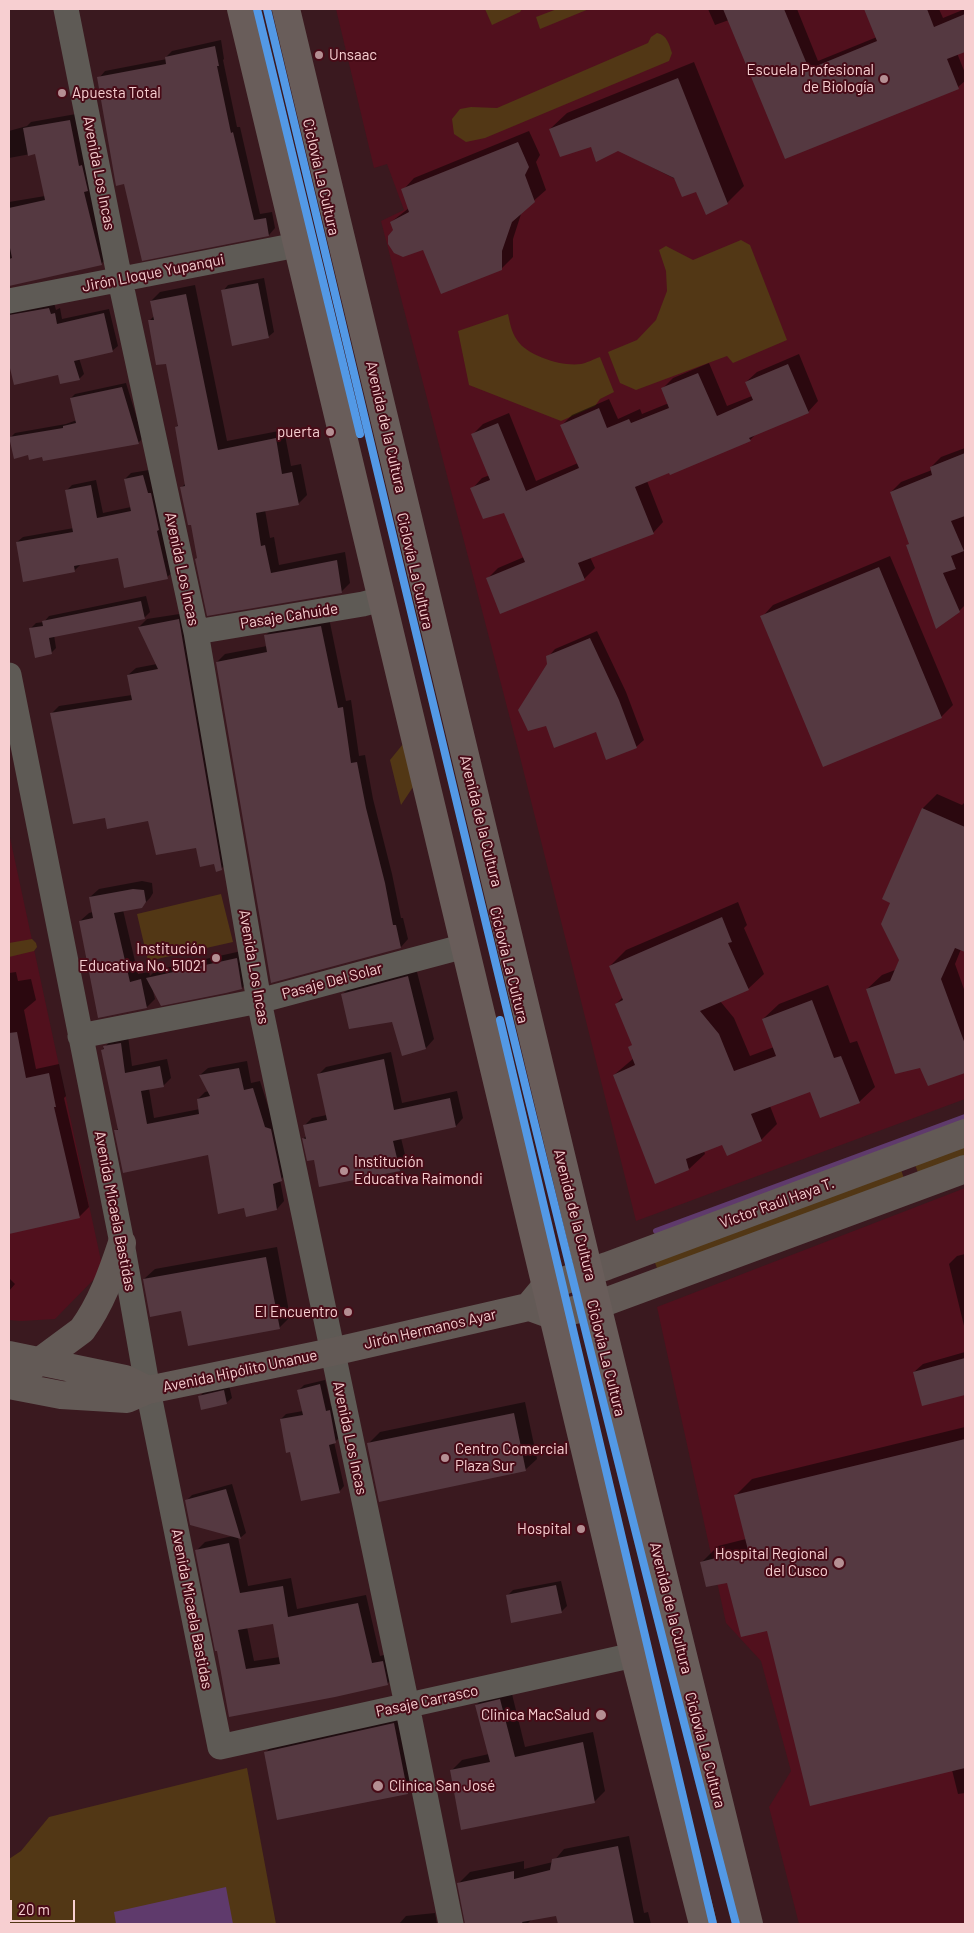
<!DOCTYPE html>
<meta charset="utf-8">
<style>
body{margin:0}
#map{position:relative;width:974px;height:1933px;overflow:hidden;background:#3a191f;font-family:Barlow,sans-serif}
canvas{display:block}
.frame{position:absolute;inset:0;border:10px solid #f7cfd1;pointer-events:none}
.scale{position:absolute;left:10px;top:1900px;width:65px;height:22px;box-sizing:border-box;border:2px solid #f7cfd1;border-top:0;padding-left:6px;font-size:15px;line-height:18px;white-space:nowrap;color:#f7cfd1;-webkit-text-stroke:4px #480b17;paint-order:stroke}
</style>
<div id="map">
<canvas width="974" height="1933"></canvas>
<div class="frame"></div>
<div class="scale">20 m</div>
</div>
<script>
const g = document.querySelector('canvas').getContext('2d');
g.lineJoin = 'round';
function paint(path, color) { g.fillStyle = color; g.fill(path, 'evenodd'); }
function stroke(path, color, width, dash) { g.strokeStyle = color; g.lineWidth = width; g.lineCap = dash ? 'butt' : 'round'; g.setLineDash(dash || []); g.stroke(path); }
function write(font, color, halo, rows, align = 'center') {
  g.font = font + ' Barlow,sans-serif'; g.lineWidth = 4; g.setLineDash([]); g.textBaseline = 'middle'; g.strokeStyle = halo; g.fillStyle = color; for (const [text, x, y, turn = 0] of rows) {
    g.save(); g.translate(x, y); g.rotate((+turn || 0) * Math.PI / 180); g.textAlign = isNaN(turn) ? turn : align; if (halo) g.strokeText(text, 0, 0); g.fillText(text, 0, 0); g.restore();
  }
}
const built = new Path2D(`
 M336,9H965V1099L636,1221L520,757L381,221L404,210L387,164L374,168Z
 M9,833L103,1270L55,1319L21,1321L9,1320Z
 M965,1188V1924H799L769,1807L791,1771L761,1661L726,1623L657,1307Z`);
const green = new Path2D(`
 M485,9H522L520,12L492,25Z
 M557,9H589L540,29L536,17Z
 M657,33C667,35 669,44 672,53L669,61L485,138L466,142L454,134L452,119L460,109L471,107L497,108L648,43L651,37Z
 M741,240L750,245L787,340L733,363L727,356L636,390L620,383L608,352L637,340L656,320L667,291L666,271L659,250L666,246L693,260Z
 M508,314C510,323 511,331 517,340C527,356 563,367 581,364C587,363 594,359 600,357L614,392L600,399L595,406L561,421L469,385L458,331Z
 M403,744L413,787L401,805L390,760Z
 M221,894L233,942L148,961L137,914Z
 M32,939L36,943L37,947L34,951L9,957V943Z
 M965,1143V1163L920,1178L914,1162Z
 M900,1167L906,1184L659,1274L654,1260Z
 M247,1768L276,1924H9V1859L21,1851L49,1817Z`);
const water = new Path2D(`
 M226,1887L233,1924H116L114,1912Z`);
const shadow = new Path2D(`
 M708,9H797L818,61L877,37L865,9H939L943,18L965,9V50L957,53L965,73V81L958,87L786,158L729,20L715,25Z
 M221,40L224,59L223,60L237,127H240L260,214L272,212L275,228L269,235L99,78L105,71L167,59L166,57L172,51Z
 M694,62L744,186L727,203L697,190L618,150L592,146L550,129L567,113Z
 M76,114L108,257L101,264L9,285V202L45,196L36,153L9,158V131L27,126L31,122Z
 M529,131L540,155L536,162L546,190L522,211L513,239V257L501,269L424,248L394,230L391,222L409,208L403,190L414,178Z
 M264,278L274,332L268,337L223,291L228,285Z
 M195,285L227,441L284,430L291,466L301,464L307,495L298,504L265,510L270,538L274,537L279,565L345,552L350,583L341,592L198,558L192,523L181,488L186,483L176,427L179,424L167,362L149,321L154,316L151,301L160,292Z
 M54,303L56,310L60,308L62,319L109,309L118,346L112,351L79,358L84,374L79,379L59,374L9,368V309Z
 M799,354L818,401L808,412L757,433L750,440L647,481L663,522L653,533L590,557L595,568L584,579L488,578L498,568L524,557L505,511L472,489L482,478L490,475L473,434L483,424L509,413L536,481L578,463L562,425L572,415L609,399L618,419L640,409L642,414L669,403L663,388L673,378L709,363L727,406L752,396L746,382L757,372Z
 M126,383L143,438L138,443L43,456L29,454L11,437L15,433L66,424L77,420L71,398L75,394Z
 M965,448V605L959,611L907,546L910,543L891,492L901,482L932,470L931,467L941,457Z
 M149,470L173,572L167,577L119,557L80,563V565L74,571L17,542L23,537L74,528L66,491L72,485L96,480L103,513L131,507L125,479L131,473Z
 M890,556L953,705L941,717L762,617L773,605Z
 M146,596L150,612L145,617L54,635L56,648L51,653L31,628L36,623L44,622L49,616Z
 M186,613L229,861L221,869L197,847L149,820L106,817L51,714L59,706L132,695L128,675L136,668L157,664L139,627L147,619Z
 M329,618L346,701L351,700L359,756L365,755L373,799L392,874L401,918H403L408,939L401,947L217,662L225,654L267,646L265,636L273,628Z
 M597,631L626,692L644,740L636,747L596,731L547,724L548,657L555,649Z
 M937,794L962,805L965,802V951L961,949L955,964L965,992V1072L928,1084L921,1067L867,989L882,975L895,970L900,959L892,902L883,898L923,808Z
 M142,881L152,883L153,893L150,898L141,907L123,910L138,974L149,972L150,976L156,970L246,950L250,979L242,988L153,991L155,999L147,1007L99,1016L80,921L89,913L93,912L90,897L99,889Z
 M738,902L747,925L744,928L764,974L748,989L720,1001L734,1018L750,1056L774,1047L763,1019L779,1004L828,985L850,1043L857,1041L875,1087L859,1102L811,1090L770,1106L777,1124L761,1140L723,1143L704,1151L705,1154L689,1169L614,1075L634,1058L629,1048L633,1044L616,1004L623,997L610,966L626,950Z
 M416,968L434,1039L426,1048L393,1020L343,994L351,986Z
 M16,972L18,981L31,979L36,1000L24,1010L36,1069L59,1064L66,1096L64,1098L89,1207L79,1217L9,1233V973Z
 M128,1036L132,1066L167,1059L171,1078L164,1085L149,1089L154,1118L200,1109L198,1099L205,1092L209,1091L200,1075L208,1068L247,1061L251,1083L260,1081L289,1172L280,1180L284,1201L277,1209L244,1207L209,1154L116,1131L119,1127L102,1050L112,1039Z
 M391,1052L402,1103L457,1091L463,1118L456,1126L401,1138L407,1163L399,1170L315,1159L308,1160L304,1138L306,1136L304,1126L312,1118L327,1115L318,1075L326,1067Z
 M277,1247L290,1317L279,1328L182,1309L144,1279L155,1269Z
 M965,1254V1330L949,1264L957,1256Z
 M9,1278L15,1284L9,1291Z
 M965,1352V1393L923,1405L914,1372L923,1364Z
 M325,1380L331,1406L335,1405L341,1437L334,1442L344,1486L339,1492L291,1450L281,1419L286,1414L303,1411L299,1390L304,1385Z
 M229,1385L232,1398L226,1403L200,1396L206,1390Z
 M525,1402L537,1459L525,1470L368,1444L380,1432Z
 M965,1427V1793L958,1794L952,1770L768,1629L728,1581L702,1562L718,1546L746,1539L736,1495L752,1479Z
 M232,1484L246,1533L240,1538L238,1537L248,1586L291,1578L297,1609L366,1595L380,1656L391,1653L396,1675L387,1684L230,1716L218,1650L196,1551L205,1542L233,1536L186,1501L192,1495ZM274,1623L280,1657L254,1661L247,1627Z
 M561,1581L567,1606L561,1612L507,1596L513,1590Z
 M511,1690L525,1747L593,1732L605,1791L595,1801L462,1828L451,1771L462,1760L489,1754L476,1705L487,1695Z
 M406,1712L419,1782L408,1793L266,1752L277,1741Z
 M629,1836L644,1913L648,1912L651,1924H597L596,1921L581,1924H559L557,1914L532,1919L527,1924H466L459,1883L470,1872L524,1861V1869L553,1862L564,1849Z
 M435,1913L437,1924H399L406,1916Z`);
const stream = new Path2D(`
 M656,1231L965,1117`);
const building = new Path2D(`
 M723,9H784L809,69L877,41L864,9H927L934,27L965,14V52L947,59L959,89L785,159Z
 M215,46L219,66H217L231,133L233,132L254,220L266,218L269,236L142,261L124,184L116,186L97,77L166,64L165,57Z
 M678,78L728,204L706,215L696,192L682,197L674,178L618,151L596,162L591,147L560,157L549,129Z
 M70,120L79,166L82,165L88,191L84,192L102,265L9,286V259L12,258L9,243V208L45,200L35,154L28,156L23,128Z
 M518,142L529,167L525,175L535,202L512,222L502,251V270L441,294L423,250L403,257L394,253L388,244V236L393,230L390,222L409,212L401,189Z
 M258,283L269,338L232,346L221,290Z
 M186,294L218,450L276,438L282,474L292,472L299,505L256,513L261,546L265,545L271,573L337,560L342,593L207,616L195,559L197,558L191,525H188L180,487L185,486L175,427L178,426L166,364L156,365L148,320H154L150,301Z
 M49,308L51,314L55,313L57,324L104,313L113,352L74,361L80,380L60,384L58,375L14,385L9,364V315Z
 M788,364L809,413L749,438L751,441L670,475L669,473L635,487L654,534L578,563L585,580L500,614L486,578L525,562L504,513L483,519L470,488L490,480L471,434L498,423L526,491L579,468L560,425L599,408L607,428L629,419L631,423L669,408L661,388L698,373L717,416L753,400L745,382Z
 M122,387L139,444L43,461L42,457L29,460L28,455L14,459L9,437L63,428V426L76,423L70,398Z
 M965,453V516L951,521L964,551L951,556L956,569L943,573L960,612L936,629L906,545L909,544L890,492L932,475L930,467Z
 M143,475L148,493H151L159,530L157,531L168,579L124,588L118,558L74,566L75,572L23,582L16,542L73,532L65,490L91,485L97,518L131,511L124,479Z
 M879,567L942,718L823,767L760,616Z
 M141,601L145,619L49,638L52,654L35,658L29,628L43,626L42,621Z
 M179,619L222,870L216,872L214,864L200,867L196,848L156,855L148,821L107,829L105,818L73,824L50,713L132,700L127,675L158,669L138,627Z
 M321,626L338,708L343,707L351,763L357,762L366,808L385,883L393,925H396L401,948L271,983L216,662L267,652L264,635Z
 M590,638L619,700L637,748L606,760L596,732L554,748L546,726L528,731L518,710L547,664L546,656Z
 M922,808L965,827V952L955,948L941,979L965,1044V1073L928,1086L920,1068L895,1074L866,989L890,981L899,960L881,924L890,903L882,899Z
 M133,889L144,890L146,902L142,908L114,913L130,982L141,979L147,1008L98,1018L79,921L93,918L89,897Z
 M722,917L732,942L728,943L749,990L700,1011L719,1034L734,1071L776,1056L762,1019L812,1000L834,1058L841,1056L860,1103L820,1118L810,1092L751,1114L762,1141L727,1156L722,1145L686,1159L689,1170L655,1184L613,1075L635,1065L628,1047L632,1045L615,1004L623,1000L609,966Z
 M237,958L242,989L226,993L161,1006L146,978Z
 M408,976L426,1049L402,1056L392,1022L349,1029L341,994Z
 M17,1032L26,1078L49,1073L56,1107H54L80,1218L9,1234V1033Z
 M121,1043L125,1073L160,1066L164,1087L141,1091L147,1124L199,1114L197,1099L210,1096L199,1075L239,1068L244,1090L253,1088L265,1127L271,1129L282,1181L273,1184L277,1210L246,1217L244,1208L218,1214L208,1155L123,1173L114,1130H118L101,1050L104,1049L103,1046Z
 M384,1059L394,1110L450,1098L456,1127L393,1141L400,1171L319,1187L314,1160L307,1161L302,1138L306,1139L303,1125L327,1120L317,1074Z
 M266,1257L280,1329L188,1346L181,1311L150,1317L143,1279Z
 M965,1358V1395L922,1406L913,1372Z
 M320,1384L326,1411L330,1410L336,1443L329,1445L340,1493L301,1501L290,1452L286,1453L280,1419L303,1415L297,1390Z
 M224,1390L227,1404L201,1410L198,1396Z
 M514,1413L526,1471L379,1502L367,1443Z
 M965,1439V1768L810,1806L767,1631L741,1637L727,1583L706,1587L700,1562L748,1550L734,1495Z
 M226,1489L241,1539L190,1525L185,1500Z
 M229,1543L240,1593L283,1586L288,1617L358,1603L372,1663L383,1661L388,1685L335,1697L229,1717L217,1651H215L195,1550ZM273,1624L280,1664L246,1669L238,1630Z
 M556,1585L562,1613L511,1623L506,1595Z
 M500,1699L515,1757L583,1742L595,1803L461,1830L450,1770L490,1762L475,1705Z
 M394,1723L408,1794L277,1820L264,1752Z
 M618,1846L634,1924H558L556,1916L522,1922L523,1924H465L457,1883L514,1871V1879L550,1870L552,1859Z`);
const street = new Path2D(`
 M66,9L120,280L196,632L259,1001L407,1705L451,1924
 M9,301L297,245
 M196,632L363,604L382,599
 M9,675L122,1243L148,1390L220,1747L634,1655
 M80,1036L259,1001L465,946`);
const secondary = new Path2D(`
 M530,1305L545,1287L607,1266L965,1133
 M530,1307L552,1315L597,1305L965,1169
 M9,1355L125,1379L148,1390
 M9,1384L82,1330C101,1304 112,1273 122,1243
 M9,1385L61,1395L127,1399L148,1390L332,1352L528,1307`);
const highway = new Path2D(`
 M241,9L634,1655L703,1924
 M286,9L597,1305L749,1924`);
const cycleway = new Path2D(`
 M257,9L360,434
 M267,9C420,648 570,1288 736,1924
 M500,1020L713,1924`);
const markers = [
 [319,55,5,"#b58f93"],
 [884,79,5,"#b58f93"],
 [62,93,5,"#b58f93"],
 [330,432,5,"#b58f93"],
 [216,958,5,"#b58f93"],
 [344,1171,5,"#b58f93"],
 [348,1312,5,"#b58f93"],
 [445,1458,5,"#b58f93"],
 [581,1529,5,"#b58f93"],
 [839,1563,6,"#b58f93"],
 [601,1715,6,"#b58f93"],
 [378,1786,6,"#b58f93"]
];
const poiNames = [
 ["Unsaac",329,55,"left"],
 ["Escuela Profesional",874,70],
 ["de Biología",874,87],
 ["Apuesta Total",72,93,"left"],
 ["puerta",320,432],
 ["Institución",206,949],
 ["Educativa No. 51021",206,966],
 ["Institución",354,1162,"left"],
 ["Educativa Raimondi",354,1179,"left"],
 ["El Encuentro",338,1312],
 ["Centro Comercial",455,1449,"left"],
 ["Plaza Sur",455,1466,"left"],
 ["Hospital",571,1529],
 ["Hospital Regional",828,1554],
 ["del Cusco",828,1571],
 ["Clinica MacSalud",590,1715],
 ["Clinica San José",389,1786,"left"]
];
const streetNames = [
 ["Avenida Los Incas",99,173,79],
 ["Ciclovía La Cultura",321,177,77],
 ["Jirón Lloque Yupanqui",153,273,-11],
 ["Avenida de la Cultura",386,427,77],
 ["Avenida Los Incas",182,569,78],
 ["Ciclovía La Cultura",415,571,77],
 ["Pasaje Cahuide",289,616,-9],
 ["Avenida de la Cultura",481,821,76],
 ["Ciclovía La Cultura",509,965,76],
 ["Avenida Los Incas",254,967,80],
 ["Pasaje Del Solar",332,981,-15],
 ["Victor Raúl Haya T.",777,1203,-20],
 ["Avenida Micaela Bastidas",115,1211,79],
 ["Avenida de la Cultura",575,1215,76],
 ["Jirón Hermanos Ayar",430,1329,-13],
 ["Ciclovía La Cultura",606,1358,76],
 ["Avenida Hipólito Unanue",240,1371,-12],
 ["Avenida Los Incas",350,1438,78],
 ["Avenida de la Cultura",671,1608,76],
 ["Avenida Micaela Bastidas",192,1609,79],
 ["Pasaje Carrasco",427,1701,-12],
 ["Ciclovía La Cultura",705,1750,75]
];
paint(built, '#51101d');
paint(green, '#523715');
paint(water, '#5f3a6c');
paint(shadow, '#0007');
stroke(stream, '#5f3a6c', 6);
paint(building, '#553941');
stroke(street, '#5e5a55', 25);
stroke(secondary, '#635a56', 28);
stroke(highway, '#695d5a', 28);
stroke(cycleway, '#5399e6', 8);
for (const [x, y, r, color] of markers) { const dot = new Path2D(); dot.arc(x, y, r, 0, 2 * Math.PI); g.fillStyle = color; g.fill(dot); stroke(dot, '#480b17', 2); }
write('15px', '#f7cfd1', '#480b17', poiNames, 'right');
write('15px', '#f7cfd1', '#480b17', streetNames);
</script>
